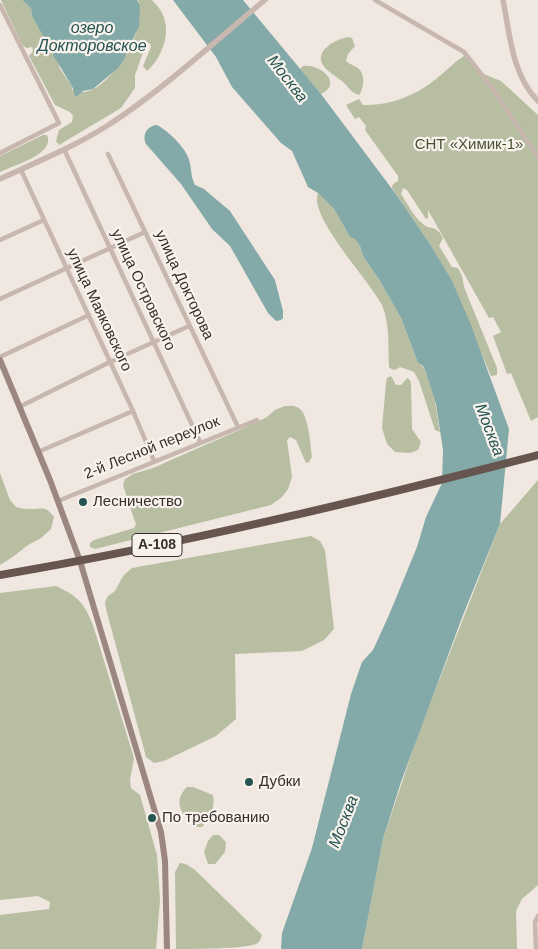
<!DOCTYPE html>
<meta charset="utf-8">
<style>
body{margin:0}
canvas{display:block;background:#f0e7e0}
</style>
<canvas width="538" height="949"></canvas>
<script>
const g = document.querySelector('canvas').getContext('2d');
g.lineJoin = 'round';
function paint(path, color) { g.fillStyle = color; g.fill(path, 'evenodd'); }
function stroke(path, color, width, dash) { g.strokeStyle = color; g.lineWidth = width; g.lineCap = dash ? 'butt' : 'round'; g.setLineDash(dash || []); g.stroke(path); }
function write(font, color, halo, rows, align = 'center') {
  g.font = font + ' Arial,sans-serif'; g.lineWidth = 4.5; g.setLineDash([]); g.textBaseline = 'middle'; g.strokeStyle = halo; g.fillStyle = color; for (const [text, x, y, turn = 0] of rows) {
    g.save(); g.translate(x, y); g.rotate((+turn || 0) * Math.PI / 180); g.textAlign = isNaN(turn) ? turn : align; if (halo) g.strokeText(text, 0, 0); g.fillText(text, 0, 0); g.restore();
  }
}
const green = new Path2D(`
 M1,0H22L31,8L32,16L46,37L53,44L60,69L72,86V90C76,91 80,92 84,92C105,90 129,54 135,36C139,26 138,14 140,5L138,0H152C155,4 160,8 162,13C172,32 162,58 147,71L143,66L151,47L150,43L146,44L135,75V88L121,108L59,145L56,141L59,130L72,122L73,116L70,112L55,105L29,56L33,51L32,47L26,48L22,44Z
 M348,37L352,38L355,46L348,54L346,61C350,65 357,66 360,70C365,77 364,89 359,95C352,93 349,88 344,83C338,77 327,72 323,65C314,50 337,39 348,37Z
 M467,54L481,73L501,81L538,115V417L531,421L511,373L507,374L493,336L501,332L493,317L489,318L428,210V218L426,219L407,190L403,188L401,194C407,203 414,217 423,224C431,231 436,224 443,238L439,246L452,267L458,268L462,276L464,287L497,368V375L491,376L451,281L430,244L392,188L393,184L398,181V176L365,130L366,126L359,117L355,119L346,105L359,99L363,105C390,106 415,96 436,79C446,71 455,61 467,54Z
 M303,66C319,63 344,83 321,94L300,69Z
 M43,135H47C56,154 14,165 0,172V156Z
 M318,193L334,209L350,237L355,239L360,246L363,256L380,281L401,318L418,363C433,371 437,416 440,432L435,430L419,381L414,372L400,367L395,370L391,369L389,367C388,347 390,323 382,305C370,281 308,216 318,193Z
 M391,376L396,385H401L407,378L410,380L411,384L412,429L421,442L418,450L410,453L395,452L387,444L382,428L386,383L387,378Z
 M285,406C288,406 293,405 297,407C309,412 310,444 312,457L309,462L306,463L296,440L290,437L287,440L292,477L288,489L282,497L271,505L95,549L90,547V543L94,540L134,528L136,524L134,519L123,485L125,479L133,474L153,468L246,427L267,417L275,410Z
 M0,473L10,500L16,507C20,508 24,509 28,509C43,510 44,504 54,517L51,529L41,538L28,545L14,556L0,565Z
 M538,480V885L522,899L516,911L517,949H362L383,839L419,732L500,524Z
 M311,536L320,541L325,550L334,629L324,640L302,651L235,654L236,719L216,736L164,761L154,763L146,757L106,609L105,602L108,596L115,591L123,576L132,568Z
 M56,586C78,596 84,603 93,625L134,758L130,780L131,788L140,795L157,855L160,900L156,949H0V915L49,909L50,902L38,896L0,900V593Z
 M187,787H193L213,795C215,809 211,816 202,827H194C182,814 172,802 187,787Z
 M213,835H219L226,842L225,852L215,864H208L204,852L208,841Z
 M180,863L186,864L195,870L262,935C261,938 260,942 256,944C242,949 194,949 176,949L175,872Z`);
const water = new Path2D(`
 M22,0H137L140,5L139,26L123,61L117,69L93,89L83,91L77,96H75L72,86L53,55L54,48L53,44L44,37L32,16L31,8Z
 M173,0H243L321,94L398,197L430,244L452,281L471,325L509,429L500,524L463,615L401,782L383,839L362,949H281L282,933L312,848L351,694L362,662L373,650L389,615L417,547L426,517L442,483L443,450L436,404L426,372L423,366L418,363L401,318L380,281L363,256L360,246L355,239L350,237L334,209L318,193L308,187L292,151L281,143L232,87L216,57Z
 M157,125C168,131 183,145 188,157C192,166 190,176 195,185L204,189L230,211L275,280L283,311V318L281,320L276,321L268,313L230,246L212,229L181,184L146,144C142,135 147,126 157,125Z`);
const minor = new Path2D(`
 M375,0L464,52L493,89L538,157
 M0,5L59,123L0,153
 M64,149L200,442
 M108,154L238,427
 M21,170L133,411L154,461
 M0,240L44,220
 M0,299L145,232
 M0,357L89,315
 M19,407L110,362L189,326
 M38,452L133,411
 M58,501L257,420
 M536,949L535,922L538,916`);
const tertiary = new Path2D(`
 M503,0C510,35 512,75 538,101
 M0,179C37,162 76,146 110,124C165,88 214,42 265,0`);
const secondary = new Path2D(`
 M0,360L50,480L80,561L161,832L165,861L167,949`);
const trunk = new Path2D(`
 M0,575C182,544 360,501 538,455`);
const markers = [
 [83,502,5,"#255452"],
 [249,782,5,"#255452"],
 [152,818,5,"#255452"]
];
const shields = [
 [157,545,50]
];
const shieldNames = [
 ["А-108",157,545]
];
const parkNames = [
 ["СНТ «Химик-1»",469,145]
];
const streetNames = [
 ["улица Докторова",184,285,65],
 ["улица Островского",143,290,65],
 ["улица Маяковского",99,310,65],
 ["2-й Лесной переулок",152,448,-22]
];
const poiNames = [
 ["Лесничество",93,502],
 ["Дубки",259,782],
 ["По требованию",162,818]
];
const waterNames = [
 ["озеро",92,29],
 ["Докторовское",92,47],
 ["Москва",287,79,52],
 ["Москва",489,430,69],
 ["Москва",344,822,-69]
];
paint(green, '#b7bea2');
paint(water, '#83aaa8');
stroke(minor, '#c7b7ae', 4.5);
stroke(tertiary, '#c7b7ae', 5.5);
stroke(secondary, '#9b877f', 6);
stroke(trunk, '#675650', 8);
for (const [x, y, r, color] of markers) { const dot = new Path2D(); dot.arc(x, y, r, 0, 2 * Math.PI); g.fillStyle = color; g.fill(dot); stroke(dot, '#f8f2ed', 2); }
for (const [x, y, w] of shields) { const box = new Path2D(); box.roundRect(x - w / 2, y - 11.5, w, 23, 4); g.fillStyle = '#f8f2ed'; g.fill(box); stroke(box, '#372e2b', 1); }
write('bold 14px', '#372e2b', null, shieldNames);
write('15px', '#495232', '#f8f2ed', parkNames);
write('15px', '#372e2b', '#f8f2ed', streetNames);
write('15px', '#372e2b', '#f8f2ed', poiNames, 'left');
write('italic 16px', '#255452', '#f8f2ed', waterNames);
</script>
